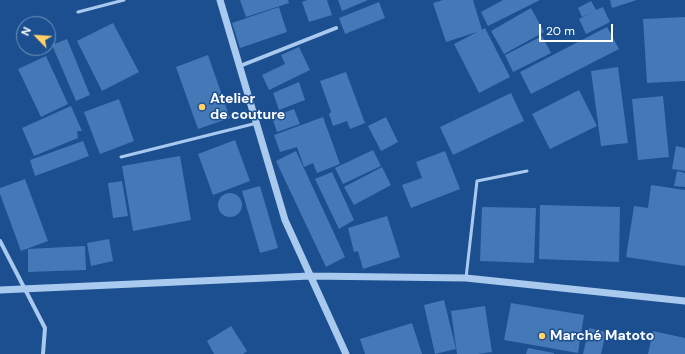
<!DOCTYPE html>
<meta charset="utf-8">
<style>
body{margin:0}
#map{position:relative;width:685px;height:354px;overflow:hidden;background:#1b4f8f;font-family:"DM Sans",sans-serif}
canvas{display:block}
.north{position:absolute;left:16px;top:16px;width:40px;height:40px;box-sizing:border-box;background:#1b4f8f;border:1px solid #7695bc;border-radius:50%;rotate:295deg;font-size:11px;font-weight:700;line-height:16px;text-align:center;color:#fff}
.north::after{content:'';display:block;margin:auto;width:14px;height:18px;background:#ffd166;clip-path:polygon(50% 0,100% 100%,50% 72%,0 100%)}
.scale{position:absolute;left:539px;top:24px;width:74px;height:18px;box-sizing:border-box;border:2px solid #fff;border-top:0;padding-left:5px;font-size:12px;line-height:14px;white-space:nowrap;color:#fff;-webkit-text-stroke:3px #1b4f8f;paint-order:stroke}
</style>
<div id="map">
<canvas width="685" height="354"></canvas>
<div class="north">N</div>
<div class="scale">20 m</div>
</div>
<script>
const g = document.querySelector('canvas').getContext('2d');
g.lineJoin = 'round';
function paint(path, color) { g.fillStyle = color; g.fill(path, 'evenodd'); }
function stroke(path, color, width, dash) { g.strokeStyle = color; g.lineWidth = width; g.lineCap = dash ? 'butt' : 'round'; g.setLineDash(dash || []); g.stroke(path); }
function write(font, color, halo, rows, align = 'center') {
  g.font = font + ' "DM Sans",sans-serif'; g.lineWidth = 3; g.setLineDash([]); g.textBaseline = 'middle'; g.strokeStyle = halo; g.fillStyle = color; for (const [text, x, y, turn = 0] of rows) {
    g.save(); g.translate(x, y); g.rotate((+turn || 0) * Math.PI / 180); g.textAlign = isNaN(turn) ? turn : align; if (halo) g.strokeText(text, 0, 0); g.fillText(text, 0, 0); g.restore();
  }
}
const building = new Path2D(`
 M240,0H288L289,3L246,17Z
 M307,0H327L332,15L309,22L302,2Z
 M338,0H368L342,11Z
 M443,0H473L482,30L485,28L510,77L479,93L454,44L477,32L446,42L433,3Z
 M503,0H540L488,26L481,12Z
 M610,0H637L612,8Z
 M591,1L596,10L603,7L610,22L586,34L579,19L595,11L582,17L578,8Z
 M379,2L385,18L345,34L339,18Z
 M279,7L287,32L240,48L232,23Z
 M531,8L544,32L504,54L491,31Z
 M685,17V81L647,83L643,19Z
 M113,23L139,72L102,91L77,41Z
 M607,27L619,49L531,94L520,72Z
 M542,36L551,53L513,72L505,55Z
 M67,39L90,95L76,101L52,45Z
 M299,47L310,70L269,90L262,75L285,64L281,55Z
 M208,55L230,118L198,129L176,67Z
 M46,56L68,104L41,117L18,69Z
 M618,67L628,143L601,146L591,71Z
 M346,72L365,123L350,129L347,121L333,126L329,114L331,112L320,81Z
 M299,82L305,100L279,110L273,93Z
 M579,90L597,126L550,149L532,114Z
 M511,93L524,121L453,155L440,127Z
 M663,96L669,157L638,160L632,99Z
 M119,99L134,141L100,154L84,112Z
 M71,106L82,131H77L78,138L34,156L22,128Z
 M294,109L300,124L277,132L272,117Z
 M323,117L340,164L317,173L313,163L304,167L297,147L280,152L274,135Z
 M386,117L398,142L381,151L368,126Z
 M235,140L250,181L213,195L198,154Z
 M83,141L89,156L35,176L30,160Z
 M676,146L685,148V171L672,169Z
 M373,150L381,166L343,184L335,168Z
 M296,151L345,257L326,267L276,161Z
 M445,151L460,189L411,208L402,185L422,178L416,162Z
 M180,156L191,220L133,231L122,166Z
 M382,167L391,185L354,205L344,187Z
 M677,171L685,173V187L674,186Z
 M332,172L354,220L339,229L315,179Z
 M25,179L48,241L21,251L0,194V188Z
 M122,181L128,216L113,218L108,183Z
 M651,185L685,190V266L626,257L634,206L648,208Z
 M260,186L278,248L260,253L242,191Z
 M218 205a12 12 0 1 1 24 0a12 12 0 1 1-24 0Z
 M540,205L620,207L619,262L539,259Z
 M482,207L536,208L534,263L480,261Z
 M387,216L400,257L363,269L358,251L354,252L348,228Z
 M109,239L113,261L91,266L87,243Z
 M85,246L86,270L28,272V249Z
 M444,300L456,349L435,354L424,305Z
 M511,303L584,315L578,353L504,340Z
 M485,306L492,352L478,354H457L451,311Z
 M412,323L422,354H365L360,339Z
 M231,326L247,351L243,354H214L207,341Z
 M589,328L606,332L601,354H583Z
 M653,331L685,338V354H648Z
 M528,348L554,353V354H526Z`);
const service = new Path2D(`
 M78,12L124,0
 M121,157L257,123
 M466,278L477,181L527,171`);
const minor = new Path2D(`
 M240,66L336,28
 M0,241L45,328L43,354`);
const tertiary = new Path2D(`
 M220,0L285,220L346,354
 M0,290L310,276L466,278L685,301`);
const markers = [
 [202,107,4,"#ffd166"],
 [542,336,4,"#ffd166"]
];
const poiNames = [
 ["Atelier",210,99],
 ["de couture",210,115],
 ["Marché Matoto",550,336]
];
paint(building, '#4478b7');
stroke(service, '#a9c9ee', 3);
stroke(minor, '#a9c9ee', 4);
stroke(tertiary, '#a9c9ee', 7);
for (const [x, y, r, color] of markers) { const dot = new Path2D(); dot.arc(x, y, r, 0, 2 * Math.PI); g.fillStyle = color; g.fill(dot); stroke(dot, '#1b4f8f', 1.5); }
write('bold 14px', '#fff', '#1b4f8f', poiNames, 'left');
</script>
